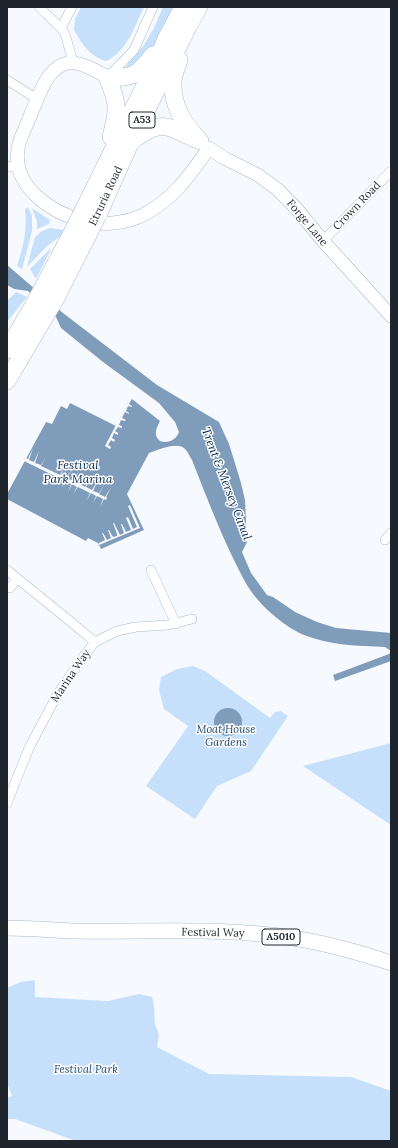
<!DOCTYPE html>
<style>
body{margin:0}
#map{position:relative;width:398px;height:1148px;overflow:hidden;background:#f6f9fe;font-family:Lora,serif}
canvas{display:block}
.frame{position:absolute;inset:0;border:8px solid #1e252c;pointer-events:none}
</style>
<div id="map">
<canvas width="398" height="1148"></canvas>
<div class="frame"></div>
</div>
<script>
const g = document.querySelector('canvas').getContext('2d');
g.lineJoin = 'round';
function paint(path, color) { g.fillStyle = color; g.fill(path, 'evenodd'); }
function stroke(path, color, width, dash) { g.strokeStyle = color; g.lineWidth = width; g.lineCap = dash ? 'butt' : 'round'; g.setLineDash(dash || []); g.stroke(path); }
function write(font, color, halo, rows, align = 'center') {
  g.font = font + ' Lora,serif'; g.lineWidth = 3; g.setLineDash([]); g.textBaseline = 'middle'; g.strokeStyle = halo; g.fillStyle = color; for (const [text, x, y, turn = 0] of rows) {
    g.save(); g.translate(x, y); g.rotate((+turn || 0) * Math.PI / 180); g.textAlign = isNaN(turn) ? turn : align; if (halo) g.strokeText(text, 0, 0); g.fillText(text, 0, 0); g.restore();
  }
}
const green = new Path2D(`
 M81,7H144C134,28 128,49 107,61C91,58 82,44 74,30L75,19Z
 M163,7H175L153,48L137,68L127,69V65L144,45L154,28Z
 M28,207L32,216V231L22,269L17,266C24,244 27,232 25,209Z
 M32,208L50,220L49,224L37,229V222Z
 M50,228L64,230L61,236L47,246L27,267L35,237L42,231Z
 M50,249H51L36,279L30,269Z
 M16,292L27,297L7,322V301Z
 M193,666L205,671L270,718L275,712L281,711L288,716L251,771L217,786L195,819L146,786L188,726L164,709L159,690L161,677L177,669Z
 M391,743V825L303,766Z
 M35,980V997L108,1001L139,994L152,997L154,1006L155,1024L159,1035L157,1047L209,1074L351,1077L391,1091V1141H76L15,1119H7V1098L12,1096L7,1083V988L21,982Z`);
const water = new Path2D(`
 M7,265L63,313L157,385L219,422L229,444L241,483L245,500L247,542L242,552L251,573L267,595L273,597L295,612L317,622L336,628L391,633V661L335,681L333,675L389,654L391,651L385,647C358,646 329,645 304,635C289,629 268,612 258,600C247,588 240,572 233,558C218,527 205,493 192,460C190,457 188,452 185,449C178,441 158,450 149,453L127,494L144,530L101,549L98,543L88,538L86,541L7,499V494L46,422L52,424L61,406L67,409L70,403L116,426L128,402H130L132,399L160,421C156,429 153,435 160,441C168,444 176,440 179,432L175,422L159,403L103,362L61,328L56,317L28,291L14,289L7,285Z
 M214 722a14 14 0 1 1 28 0a14 14 0 1 1-28 0Z`);
const pier = new Path2D(`
 M128,402H130L129,404L132,406V407L128,406L126,411L129,413V414L125,412L122,418L126,420L125,421L121,420L119,425L122,426V428L118,427L115,431L118,433V435L114,433L112,438L115,440L114,442L111,440L108,445L111,447L110,449L105,446Z
 M33,448L29,460L34,462L39,451L35,463L41,465L47,455L41,466L60,475L66,464L61,475L66,478L73,467L67,478L73,481L79,471L74,481L79,484L85,473L80,484L85,487L92,476L86,487L92,490L98,480L93,491L99,493L105,483L99,494L105,497L112,486L106,497L107,498L106,500L104,499L100,507L103,499L97,496L93,503L96,496L91,493L87,500L90,493L78,487L73,494L77,487L72,484L68,492L71,484L66,481L61,488L65,481L24,461L25,458L28,459Z
 M130,505L140,528L99,545V543L105,540L102,533H103L107,540L111,538L108,530H109L113,537L117,536V534L113,523H114L120,535L124,533L121,524H122L126,532L131,530L126,518L128,517L133,529L137,527L128,506Z`);
const street = new Path2D(`
 M39,7L61,28L65,34L73,62
 M61,28L72,7
 M108,77L134,50L153,7
 M7,80L37,99
 M7,166L19,168
 M323,241L391,171
 M385,540L391,533
 M7,570L71,622L95,642
 M151,570L176,624
 M10,588L17,578
 M7,803L29,748L57,695L83,657L95,642L117,631L136,627L168,625L192,619`);
const secondary = new Path2D(`
 M107,77C81,62 62,52 44,84C37,98 32,112 26,126C23,133 19,141 18,149C12,187 52,213 84,221C101,226 125,223 141,216C172,201 190,175 209,148L224,158L258,175L277,189L296,208L323,241L391,316`);
const primary = new Path2D(`
 M7,928C29,928 51,930 73,931C138,932 205,928 270,935C311,939 352,950 391,963`);
const highway = new Path2D(`
 M179,60C177,67 173,75 173,82C172,107 184,124 200,141
 M111,137C118,109 119,104 107,77C135,78 136,76 153,55
 M131,142C159,120 165,124 195,139
 M83,211L155,65L166,39L183,7
 M98,215L130,143L189,25L199,7
 M7,350L32,308L72,233
 M7,381L56,298L87,237`);
const highwayBridge = new Path2D(`
 M72,233L83,211
 M87,237L98,215`);
const shields = [
 [142,120,26],
 [281,937,38]
];
const shieldNames = [
 ["A53",142,120],
 ["A5010",281,937]
];
const streetNames = [
 ["Etruria Road",106,196,-65],
 ["Crown Road",357,206,-46],
 ["Forge Lane",307,223,50],
 ["Marina Way",71,676,-56],
 ["Festival Way",213,933,1]
];
const parkNames = [
 ["Moat House",226,730],
 ["Gardens",226,743],
 ["Festival Park",86,1070]
];
const waterNames = [
 ["Festival",78,466],
 ["Park Marina",78,480],
 ["Trent & Mersey Canal",226,484,69]
];
paint(green, '#c6e0fc');
paint(water, '#809cbb');
paint(pier, '#f6f9fe');
stroke(street, '#a9bbce', 10);
stroke(secondary, '#a9bbce', 14);
stroke(primary, '#a9bbce', 16);
stroke(highway, '#a9bbce', 18);
stroke(street, '#fff', 9);
stroke(secondary, '#fff', 13);
stroke(primary, '#fff', 15);
stroke(highway, '#fff', 17);
stroke(highwayBridge, '#a9bbce', 18, []);
stroke(highwayBridge, '#fff', 17);
for (const [x, y, w] of shields) { const box = new Path2D(); box.roundRect(x - w / 2, y - 8, w, 16, 3); g.fillStyle = '#fff'; g.fill(box); stroke(box, '#1e252c', 1); }
write('bold 10px', '#1e252c', null, shieldNames);
write('11px', '#1e252c', '#fff', streetNames);
write('italic 11px', '#1d4771', '#fff', parkNames);
write('italic 12px', '#002a52', '#fff', waterNames);
</script>
